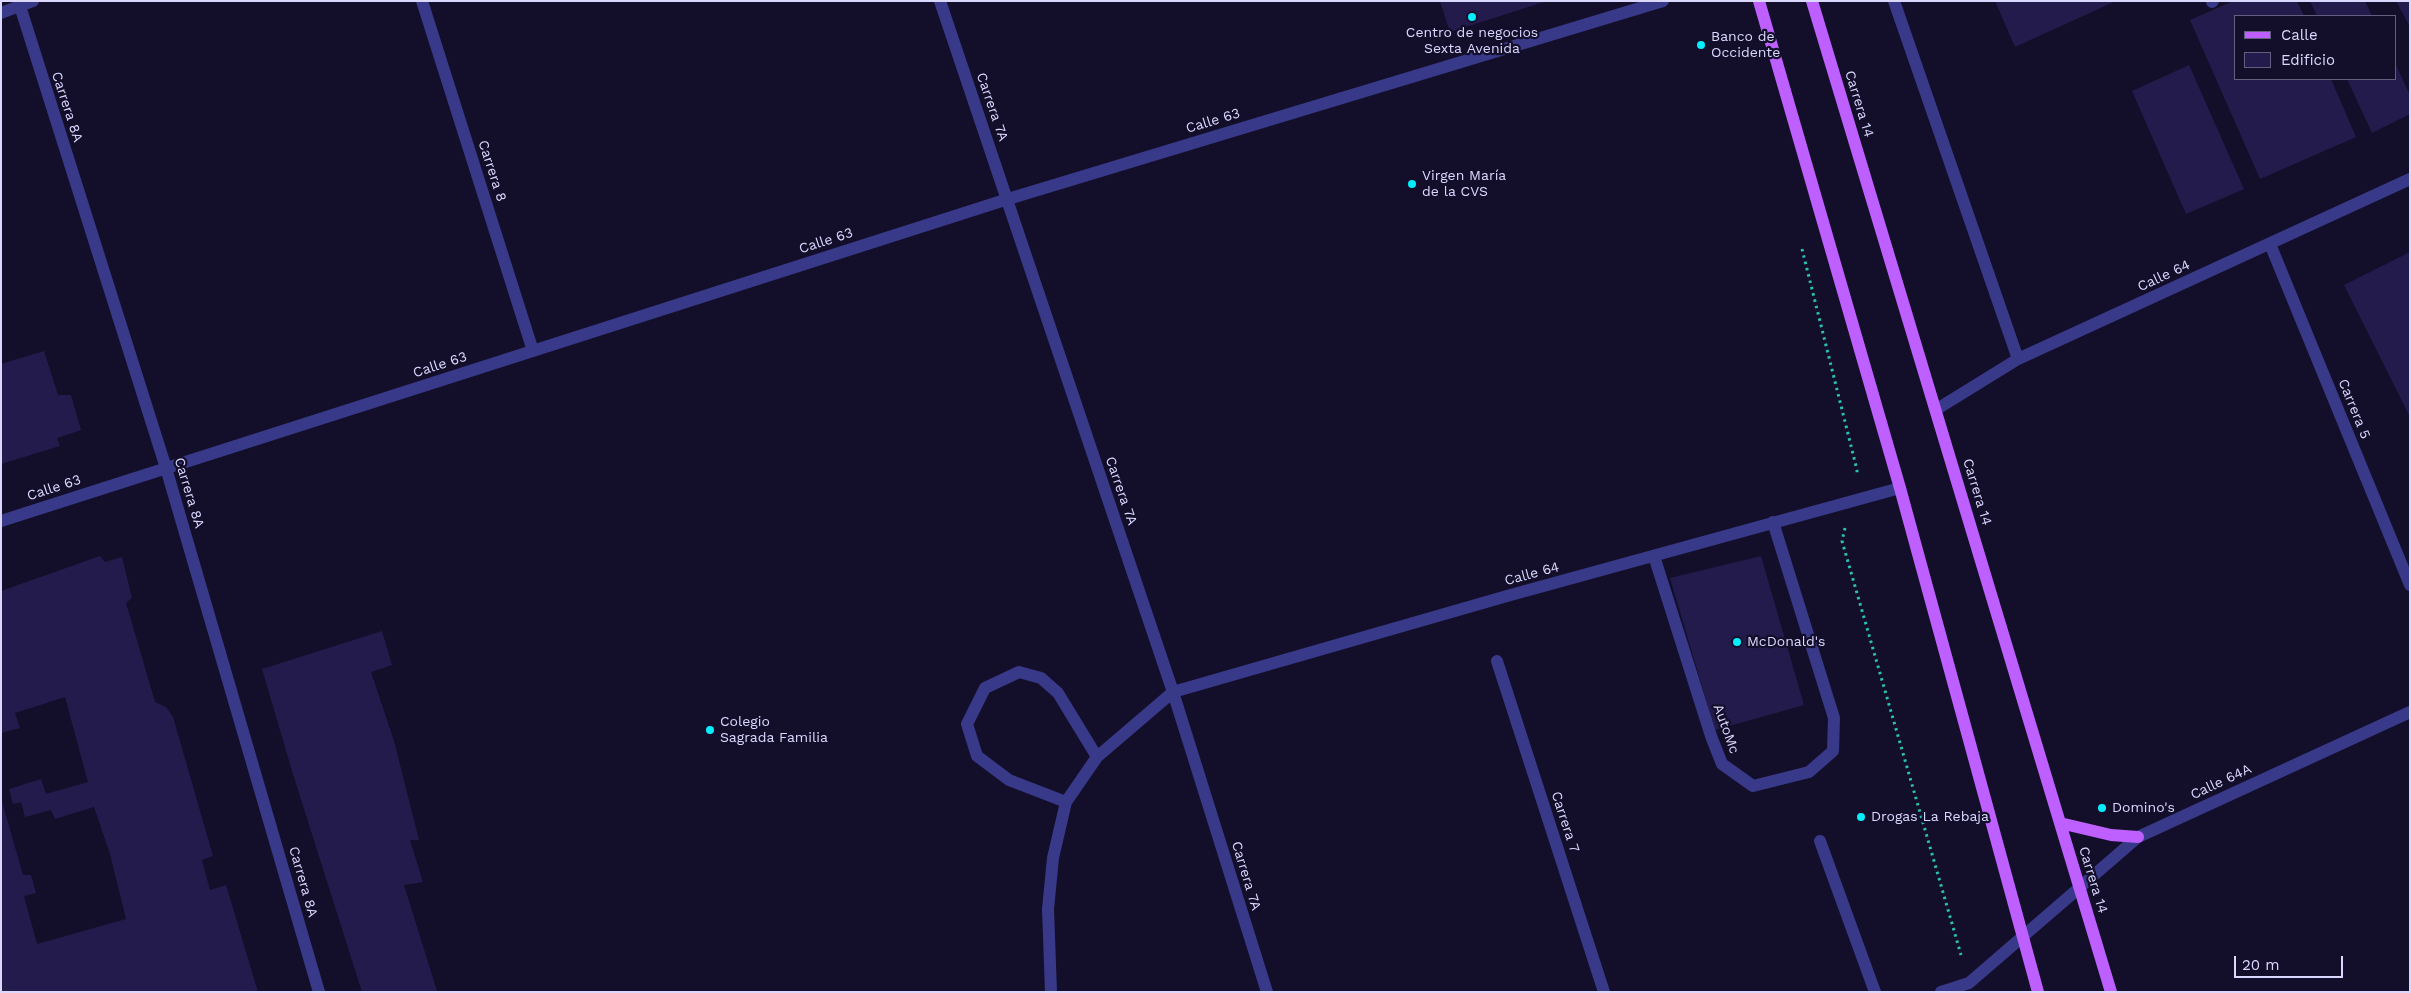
<!DOCTYPE html>
<meta charset="utf-8">
<style>
body{margin:0}
#map{position:relative;width:2411px;height:993px;overflow:hidden;background:#130f2a;font-family:"Work Sans",sans-serif}
canvas{display:block}
.frame{position:absolute;inset:0;border:2px solid #dbd8ff;pointer-events:none}
.legend{position:absolute;left:2234px;top:15px;width:162px;height:65px;box-sizing:border-box;background:#130f2a;border:1px solid #635f7f;margin:0;padding:6px 9px;list-style:none;font-size:15px;color:#dbd8ff}
.legend li{display:flex;align-items:center;gap:10px;height:25px}
.legend b{width:25px;border:1px solid #635f7f}
.scale{position:absolute;left:2234px;top:956px;width:109px;height:22px;box-sizing:border-box;border:2px solid #dbd8ff;border-top:0;padding-left:6px;font-size:15px;line-height:18px;white-space:nowrap;color:#dbd8ff;-webkit-text-stroke:4px #130f2a;paint-order:stroke}
</style>
<div id="map">
<canvas width="2411" height="993"></canvas>
<div class="frame"></div>
<ul class="legend">
<li><b style="height:6px;background:#be5fff"></b>Calle</li>
<li><b style="height:14px;background:#231b4b"></b>Edificio</li>
</ul>
<div class="scale">20 m</div>
</div>
<script>
const g = document.querySelector('canvas').getContext('2d');
g.lineJoin = 'round';
function paint(path, color) { g.fillStyle = color; g.fill(path, 'evenodd'); }
function stroke(path, color, width, dash) { g.strokeStyle = color; g.lineWidth = width; g.lineCap = dash ? 'butt' : 'round'; g.setLineDash(dash || []); g.stroke(path); }
function write(font, color, halo, rows, align = 'center') {
  g.font = font + ' "Work Sans",sans-serif'; g.lineWidth = 4.5; g.setLineDash([]); g.textBaseline = 'middle'; g.strokeStyle = halo; g.fillStyle = color; for (const [text, x, y, turn = 0] of rows) {
    g.save(); g.translate(x, y); g.rotate((+turn || 0) * Math.PI / 180); g.textAlign = isNaN(turn) ? turn : align; if (halo) g.strokeText(text, 0, 0); g.fillText(text, 0, 0); g.restore();
  }
}
const building = new Path2D(`
 M1440,1H1544V2L1450,32Z
 M1995,1H2116L2015,47Z
 M2233,1H2297L2304,16H2235V79H2331L2356,137L2260,179L2190,20Z
 M2310,1H2365L2372,16H2317Z
 M2396,1H2410V27Z
 M2395,63L2410,95V114L2372,133L2347,79H2395Z
 M2189,65L2244,189L2186,214L2132,91Z
 M2410,252V417L2344,285Z
 M44,351L58,395H71L81,430L57,438L60,446L1,464V364Z
 M100,556L105,562L122,557L132,598L126,603L153,695L155,702L166,707L173,717L213,856L202,860L210,890L226,885L258,992H1V798L23,875H31L36,893L24,896L37,944L126,919L110,854L94,807L55,819L51,810L25,817L21,802L13,804L9,789L41,779L46,794L88,782L65,697L15,713L20,728L1,733V591Z
 M1761,556L1804,705L1715,730L1670,578Z
 M382,631L392,665L371,672L394,741L419,840H410L423,882L404,885L437,991L436,992H362L292,771L262,669Z`);
const path = new Path2D(`
 M1802,249L1857,470V473
 M1845,528L1842,541L1961,955`);
const minor = new Path2D(`
 M422,1L533,351
 M940,1L1173,692L1267,992
 M1894,1L2018,359
 M2212,2L2213,1
 M20,6L166,468L319,992
 M1,13L33,1
 M2270,244L2410,585
 M1937,409L2018,359L2410,179
 M1,521L1008,199L1663,1
 M1654,556L1711,736L1722,764L1753,786L1809,772L1833,751L1834,718L1773,522
 M1497,661L1604,992
 M1066,802L1009,780L977,756L967,724L985,688L1019,672L1041,678L1058,693L1097,757
 M1820,841L1875,992
 M1051,992L1048,909L1053,858L1066,802L1097,757L1173,692L1507,596L1900,488
 M1941,992L1969,983L2138,837L2410,712`);
const major = new Path2D(`
 M1759,1L1900,488L2038,992
 M1812,1L2111,992
 M2060,823L2111,835L2138,837`);
const markers = [
 [1472,17,5,"#04eeff"],
 [1701,45,5,"#04eeff"],
 [1412,184,5,"#04eeff"],
 [1737,642,5,"#04eeff"],
 [710,730,5,"#04eeff"],
 [2102,808,5,"#04eeff"],
 [1861,817,5,"#04eeff"]
];
const poiNames = [
 ["Centro de negocios",1472,33,"center"],
 ["Sexta Avenida",1472,49,"center"],
 ["Banco de",1711,37],
 ["Occidente",1711,53],
 ["Virgen María",1422,176],
 ["de la CVS",1422,192],
 ["McDonald's",1747,642],
 ["Colegio",720,722],
 ["Sagrada Familia",720,738],
 ["Domino's",2112,808],
 ["Drogas La Rebaja",1871,817]
];
const streetNames = [
 ["Carrera 14",1859,104,73],
 ["Carrera 8A",67,107,72],
 ["Carrera 7A",992,107,71],
 ["Calle 63",1213,121,-17],
 ["Carrera 8",492,171,72],
 ["Calle 63",826,241,-18],
 ["Calle 64",2164,276,-25],
 ["Calle 63",440,365,-18],
 ["Carrera 5",2354,409,68],
 ["Calle 63",54,488,-18],
 ["Carrera 7A",1121,491,71],
 ["Carrera 14",1977,492,73],
 ["Carrera 8A",189,493,73],
 ["Calle 64",1532,574,-15],
 ["AutoMc",1726,729,70],
 ["Calle 64A",2221,782,-25],
 ["Carrera 7",1565,822,72],
 ["Carrera 7A",1246,876,73],
 ["Carrera 14",2093,880,73],
 ["Carrera 8A",303,882,74]
];
paint(building, '#231b4b');
stroke(path, '#2bc0b2', 3, [2.5, 4]);
stroke(minor, '#39398a', 12);
stroke(major, '#be5fff', 12);
for (const [x, y, r, color] of markers) { const dot = new Path2D(); dot.arc(x, y, r, 0, 2 * Math.PI); g.fillStyle = color; g.fill(dot); stroke(dot, '#130f2a', 2); }
write('14px', '#dbd8ff', '#130f2a', poiNames, 'left');
write('14px', '#dbd8ff', '#130f2a', streetNames);
</script>
